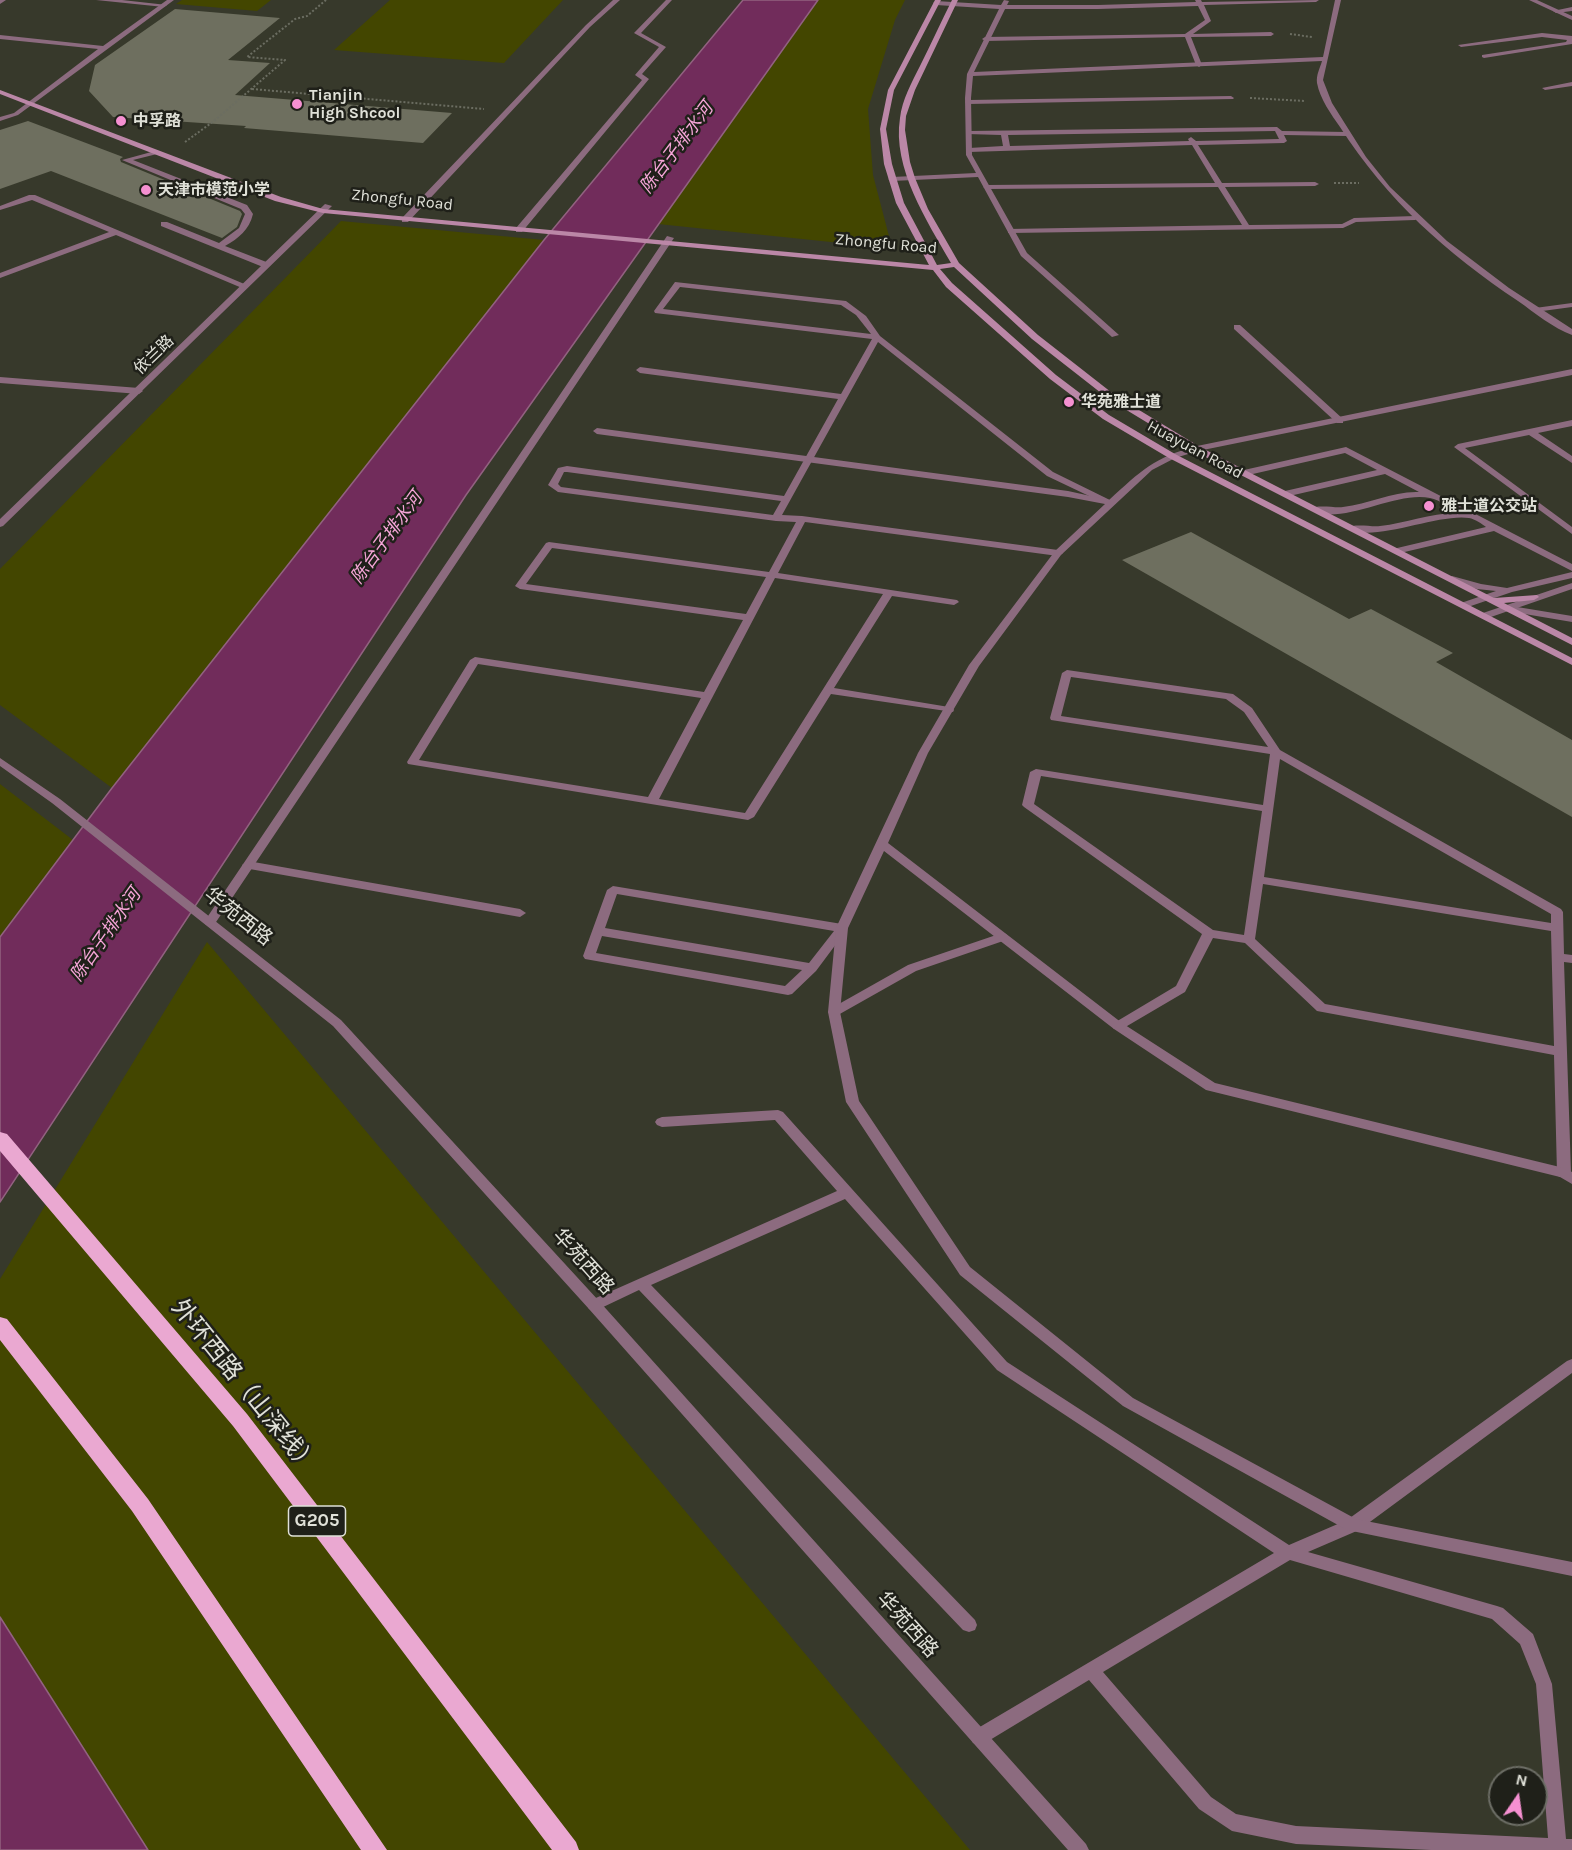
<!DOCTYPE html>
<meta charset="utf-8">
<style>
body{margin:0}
#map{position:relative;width:1572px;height:1850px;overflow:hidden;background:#37392b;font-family:Karla,sans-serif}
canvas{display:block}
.north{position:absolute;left:1488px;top:1766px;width:60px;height:60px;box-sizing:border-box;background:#1f2019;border:2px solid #6c6d65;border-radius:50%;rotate:13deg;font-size:16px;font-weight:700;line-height:24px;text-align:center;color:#e0e1d8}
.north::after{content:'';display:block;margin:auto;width:21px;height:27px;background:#f590d1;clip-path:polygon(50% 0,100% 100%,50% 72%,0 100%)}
</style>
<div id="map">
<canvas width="1572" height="1850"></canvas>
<div class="north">N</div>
</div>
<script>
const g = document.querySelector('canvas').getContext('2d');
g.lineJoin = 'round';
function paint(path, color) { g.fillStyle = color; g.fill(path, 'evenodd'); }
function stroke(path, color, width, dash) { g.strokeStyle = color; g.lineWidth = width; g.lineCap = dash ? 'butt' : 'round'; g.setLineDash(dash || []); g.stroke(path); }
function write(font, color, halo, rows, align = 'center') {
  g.font = font + ' Karla,"Noto Sans SC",sans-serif'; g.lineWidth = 5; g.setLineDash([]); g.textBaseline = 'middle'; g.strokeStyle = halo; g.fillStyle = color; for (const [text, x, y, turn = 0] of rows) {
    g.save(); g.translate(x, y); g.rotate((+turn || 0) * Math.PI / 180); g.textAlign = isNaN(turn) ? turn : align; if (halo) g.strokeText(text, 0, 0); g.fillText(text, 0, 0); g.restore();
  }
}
const green = new Path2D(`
 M182,0H271L257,11L176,4Z
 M390,0H563L504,63L334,50Z
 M818,0H905L895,20L868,109L873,175L890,240L879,247L658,224Z
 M341,221L544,240L112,788L0,705V569Z
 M0,784L73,840L0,937Z
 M207,942L970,1850H0V1279Z`);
const water = new Path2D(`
 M743,0H818L466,495L0,1202V937L112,788L544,240Z
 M0,1617L148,1850H0Z`);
const building = new Path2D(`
 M175,9L280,18L228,60L270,63L235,95L452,113L423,143L244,128L246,126L113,117L89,91L95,65Z
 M28,121L123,157L120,159L121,162L240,211L242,214L237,227L222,238L51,171L0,189V130Z
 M1191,532L1349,619L1371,609L1453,653L1436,662L1572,740V817L1122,560Z`);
const path = new Path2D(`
 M1290,34L1312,37
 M252,89L484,109
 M1250,98L1305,101
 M185,142L214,121L285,60L247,57L295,19L307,16L326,0
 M1334,183H1359`);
const service = new Path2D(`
 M96,0H122L167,5L164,7Z
 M666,0H672L641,33L666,47L642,74L649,79L522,232H516V228L642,80L635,75L659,47L634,33Z
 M1195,0H1201L1202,2L1319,0L1316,2L1204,5L1211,21L1193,34L1271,32L1274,34L1271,36L1191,37L1202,65L1199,67L1196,65L1185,37L985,41L982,39L985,37L1185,34L1205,20L1198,6L1098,9H1003L1000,7L1003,5H1098L1196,2Z
 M1572,7V11L1556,13L1553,11Z
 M1542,33L1572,36V44L1484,58L1482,57V55L1566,42L1567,40L1542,37L1461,47L1458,45Z
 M1572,82V86L1545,90L1542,88Z
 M1231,96L1234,98L1233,99L968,104L965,102L968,100Z
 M1277,127L1282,131L1347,132L1350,134L1347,136L1284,135L1287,141L1284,143L1198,145L1222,183L1315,182L1319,184L1315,186L1225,187L1249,225L1342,224L1354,218L1415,216L1419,218L1415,220L1356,222L1343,228L1011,233H1008V229L1242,225L1218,187L987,189L983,187L987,185L1215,183L1192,145L969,152L966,150L969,148L1003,146L1001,135L967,134V132L969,131ZM1275,131L1279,139L1196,141L1191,137L1188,139L1189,141L1010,146L1008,135Z
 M155,151L158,153L157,154L133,160L247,205L253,214C249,230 239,238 225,246L269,263V267H263L161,226V222H167L219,243L239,228L245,214L241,209L122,160Z
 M29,195H35L249,286L242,288L116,235L0,278V273L109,232L32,200L0,210V206Z
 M675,282L846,301L866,316L880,336L1053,472L1116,503L1111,506L1108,505L1047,476L878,342L782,515L802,516L1058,550L1063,553L1058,556L805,522L778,573L957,600L959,602L954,605L892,596L834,688L949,707L953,708L954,710L953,712L831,694L754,817L748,820L408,764L407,762L470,660L475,657L704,692L743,620L520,589L515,586L546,543L549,542L769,572L796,522L776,521L558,492L548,485L558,468L567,466L784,496L838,399L640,373L636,370L640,367L841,394L872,339L655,313L654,311ZM680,287L841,305L856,315L871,334L663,309ZM564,472H567L781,501L773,515L561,487L558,484ZM552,548L766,577L746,614L526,584ZM775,578L883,594L745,813L659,799ZM478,664L701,698L648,797L419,760Z
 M1572,303V307L1535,312L1531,310L1535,308Z
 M1234,325H1240L1343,419V423H1337L1234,329Z
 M0,377L139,388L143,391L139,394L0,383Z
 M1572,420V426L1538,433L1572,456V463L1529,435L1465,448L1572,527V534L1454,447L1458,444Z
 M1346,447L1572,564V571L1494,531L1396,554L1391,551L1393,549L1486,527C1482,524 1475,519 1469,518C1438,513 1371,544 1347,528C1355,523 1370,527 1380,526C1407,523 1432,512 1460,513C1451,508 1440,500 1430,498C1397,490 1337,528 1310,509C1318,504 1333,508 1343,507C1369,504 1393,491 1419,492L1385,474L1285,497L1280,494L1285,491L1377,470L1345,453L1244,476L1239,473L1244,470Z
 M1505,605L1572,616V622L1501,610L1500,608Z
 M1067,670L1233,694L1252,708L1280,750L1561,909L1563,912L1564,954L1572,955V963L1564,962L1571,1173L1569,1177H1559L1557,1173L1554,1055L1317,1011L1245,943L1213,938L1185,992L1122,1029H1114L1112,1026L1114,1023L1176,986L1202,934L1024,807L1022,805L1030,772L1036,769L1263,805L1270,754L1051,720L1050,718L1062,673ZM1071,677L1226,699L1244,712L1268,747L1061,716ZM1280,759L1551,914V923L1264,877ZM1041,776L1262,811L1244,935L1213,930L1034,804ZM1263,884L1551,931L1554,1046L1325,1004L1255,939Z
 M248,861L520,909L526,913L520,917L244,868L242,865Z
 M613,886L842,924L848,928L816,971L792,994L788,995L585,959L583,956L607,890ZM617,894L834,931L809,963L605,928ZM602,936L802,970L785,986L596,953Z
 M1002,933L1006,934L1008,937L1006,940L916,971L838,1015H830L828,1012L830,1009L908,965Z
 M778,1110L783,1112L1007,1362L1289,1545L1347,1520L1567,1361L1572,1359V1373L1359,1530L1308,1552L1497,1606L1503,1608L1533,1634L1552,1684L1566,1839H1572V1850H1431L1296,1844L1232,1831L1199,1809L1089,1680L985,1743L979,1745L973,1743L970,1737L973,1731L1274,1553L997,1370L845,1199L651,1285L975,1620L977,1625L975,1630L969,1632L963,1630L639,1290L599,1309L594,1311L589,1309L587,1305L589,1301L837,1191L775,1120L662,1127L657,1125L655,1122L657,1119L662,1117ZM1290,1560L1492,1619L1520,1644L1536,1684L1548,1838L1296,1826L1236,1814L1211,1797L1103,1672Z`);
const minor = new Path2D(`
 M0,0H6L0,4Z
 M167,0H174L18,115L0,121V117L14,113L98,49L0,39V35L103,46Z
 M613,0H620L590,27L408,222H402V218L586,25Z
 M1004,0L1009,1L974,72L1323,57L1335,0H1341L1323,80L1332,103L1366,157L1390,187L1447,241L1509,288L1572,329V335C1553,328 1535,313 1518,301C1446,253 1387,200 1340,127C1331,114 1320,99 1317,83C1316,75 1320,68 1322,61L973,76L971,98L972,155L1027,253L1119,335L1112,337L1021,256L978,177L892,181L888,179L892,177L976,173L966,155L965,98L967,74L999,9L936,5L933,3L936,1L1001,5Z
 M1529,0H1537L1572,16V20Z
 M667,236L674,238L214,925H206L204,922L206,919Z
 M1572,369V375L1198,451L1175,458L1152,470L1061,555L979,666L928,753L888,843L1122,1023L1215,1083L1564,1168L1572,1172V1184L1560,1177L1206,1090L1114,1029L884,851L848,928L840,1012L859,1101L970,1267L1133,1398L1356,1519L1572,1562V1576L1347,1530L1123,1406L960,1275L846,1102L828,1012L836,928L918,753L969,665L1055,551L1105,504L1068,497L597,434L593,431L597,428L1068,491L1109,500C1142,470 1153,458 1197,446Z`);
const tertiary = new Path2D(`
 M325,204L332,206L3,526L0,527V519Z
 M1572,572V578L1512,592L1465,608L1461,607V603L1496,591L1477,589L1447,579L1452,576L1481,584L1507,588Z
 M1572,583V589L1488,618L1484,619L1479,616L1480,614Z
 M0,758L60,799L341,1020L599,1301L1086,1844L1089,1850H1068L589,1309L333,1026L52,803L0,766Z`);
const secondary = new Path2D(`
 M935,0H941L894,90L886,129L892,164L904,203L937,265L951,263C927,221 892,168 900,118C902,100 912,82 920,66C931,44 941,22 952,0H958L915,90L906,116L905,130L910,162L915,178L928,209L959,263L1038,335L1116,396L1200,447L1494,598L1537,595L1539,597L1534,600L1504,603L1572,638V645L1194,451L1110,400L1032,339L954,267L940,269L952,283L1056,375L1109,415L1175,454L1572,658V665L1169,458L1103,419L1050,379L946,287L933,270L323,213L275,201L0,94V90L281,197L323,209L929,265L896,203L884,164L880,129L888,90Z`);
const trunk = new Path2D(`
 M0,1132L7,1134L247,1414L576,1842L579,1850H552L233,1426L0,1151Z
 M0,1317L7,1319L148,1499L387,1850H361L132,1511L0,1340Z`);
const markers = [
 [297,104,6,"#f590d1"],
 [121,121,6,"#f590d1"],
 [146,190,6,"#f590d1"],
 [1069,402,6,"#f590d1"],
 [1429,506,6,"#f590d1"]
];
const farPoinames = [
 ["Tianjin",309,95],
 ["High Shcool",309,113],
 ["中孚路",133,121],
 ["天津市模范小学",158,190],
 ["华苑雅士道",1081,402],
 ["雅士道公交站",1441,506]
];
const farStreetnames = [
 ["Zhongfu Road",402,200,6],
 ["Zhongfu Road",886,244,5],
 ["依兰路",154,355,-44],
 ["Huayuan Road",1195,450,28]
];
const farWaternames = [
 ["陈台子排水河",677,148,-53],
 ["陈台子排水河",387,538,-54],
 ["陈台子排水河",106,935,-55]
];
const shields = [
 [317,1521,57]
];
const shieldNames = [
 ["G205",317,1521]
];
const streetNames = [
 ["华苑西路",238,917,38],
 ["华苑西路",583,1262,48],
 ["华苑西路",907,1625,48]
];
const nearStreetnames = [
 ["外环西路（山深线）",244,1387,51]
];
paint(green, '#434600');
paint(water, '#712c5b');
stroke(water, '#926280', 1.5);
paint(building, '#6e6f5f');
stroke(path, '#6b6d61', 2, [2, 2]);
paint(service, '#8c6b7f');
paint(minor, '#8c6b7f');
paint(tertiary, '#8c6b7f');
paint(secondary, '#bb87a7');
paint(trunk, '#eaa8d1');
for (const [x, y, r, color] of markers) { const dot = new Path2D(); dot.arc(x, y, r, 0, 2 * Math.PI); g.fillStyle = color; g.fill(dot); stroke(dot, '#1f2019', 2); }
write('bold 16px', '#e0e1d8', '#1f2019', farPoinames, 'left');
write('16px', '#e0e1d8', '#1f2019', farStreetnames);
write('italic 18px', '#f6a5d8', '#1f2019', farWaternames);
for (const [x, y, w] of shields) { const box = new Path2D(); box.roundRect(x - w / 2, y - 15, w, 30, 4.5); g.fillStyle = '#1f2019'; g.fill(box); stroke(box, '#e0e1d8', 1.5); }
write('bold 18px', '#e0e1d8', null, shieldNames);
write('20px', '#e0e1d8', '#1f2019', streetNames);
write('24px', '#e0e1d8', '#1f2019', nearStreetnames);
</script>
